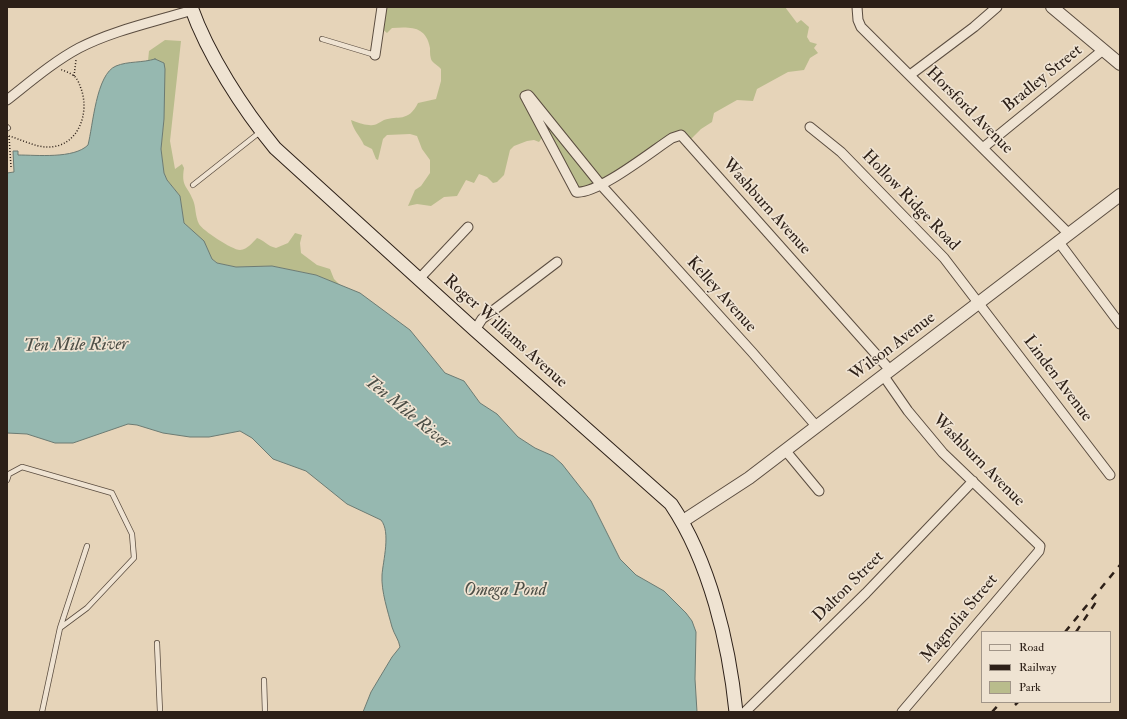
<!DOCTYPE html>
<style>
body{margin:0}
#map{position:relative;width:1127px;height:719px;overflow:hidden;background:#e6d4b9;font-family:"IM FELL Double Pica",serif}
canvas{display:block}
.frame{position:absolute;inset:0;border:8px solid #2d2018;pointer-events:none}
.legend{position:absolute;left:981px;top:631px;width:130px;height:72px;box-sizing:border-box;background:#efe3d2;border:1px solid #a19588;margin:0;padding:5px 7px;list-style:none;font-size:12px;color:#2d2018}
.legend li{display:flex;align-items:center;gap:8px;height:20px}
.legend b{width:20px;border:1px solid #a19588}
</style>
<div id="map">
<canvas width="1127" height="719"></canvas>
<div class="frame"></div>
<ul class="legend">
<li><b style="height:5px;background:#efe3d2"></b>Road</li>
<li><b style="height:5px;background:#2d2018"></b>Railway</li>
<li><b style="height:11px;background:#b9bc8c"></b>Park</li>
</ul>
</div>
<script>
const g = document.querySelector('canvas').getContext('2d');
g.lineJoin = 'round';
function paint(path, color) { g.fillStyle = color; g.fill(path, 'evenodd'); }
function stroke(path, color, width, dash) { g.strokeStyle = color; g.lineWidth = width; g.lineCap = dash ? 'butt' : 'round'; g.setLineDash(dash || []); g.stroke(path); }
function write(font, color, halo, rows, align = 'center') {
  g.font = font + ' "IM FELL Double Pica",serif'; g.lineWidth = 3.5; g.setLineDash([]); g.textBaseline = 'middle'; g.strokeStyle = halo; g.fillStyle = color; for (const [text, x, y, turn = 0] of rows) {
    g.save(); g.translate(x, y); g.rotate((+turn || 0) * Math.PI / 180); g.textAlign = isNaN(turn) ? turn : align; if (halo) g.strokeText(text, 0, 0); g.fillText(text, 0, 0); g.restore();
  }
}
const green = new Path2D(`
 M382,7H785L797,23L801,20L809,27L807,37L810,42L817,44L814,48L818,53L810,58L804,70L788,72L757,89L753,101L737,100L714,113L712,122L701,129L686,144L681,139L677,140L616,175L576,191L544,135L539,142L534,140L527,141L514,146L510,150L504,175L497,182L493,183L487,177L479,174L474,183L466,180L457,196L444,197L431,206L417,204L408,206L415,190L421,186L430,173V160L422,149L417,136L410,134L387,135L383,139L378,160L376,159L372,149L364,145C360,136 353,130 351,120C357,122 363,125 369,125C376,126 378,123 384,120C398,115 408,123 418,103L436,99L441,81V69C439,66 434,64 432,61C430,58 430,52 430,48C426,26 411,27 392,28L387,33L381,28Z
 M165,40L181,41L170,141L175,169L182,164L184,168C181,187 187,185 193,200C196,207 195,216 199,224C202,230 232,250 240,250C248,249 252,243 257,238C264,240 267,246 276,248L288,243L295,233L302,235L300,243L301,253L317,265L330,269L334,279L340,285L316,275L272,266L236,267L217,263L212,259L206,246L198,236L184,223L180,196L167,180L164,173L161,149L164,119V63L155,59L148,61L149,51Z`);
const water = new Path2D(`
 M155,59L164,63L165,69L164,119L161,149L164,173L167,180L180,196L184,223L204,241L212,259L217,263L236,267L272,266L316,275L360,293L410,330L445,373L464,381L480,403L497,414L518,437L535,448L553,456L562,464L591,501L620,559L636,575L664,591L686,613L692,621L696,632L695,679L697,712H363L371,692L392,657L400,647C399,640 394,634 392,627C388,612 381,591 382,575C383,561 391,532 381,520L347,504L306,471L273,459L252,438L240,431L209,437H190L163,433L137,425L128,424L73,443H55L27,434L7,433V173L14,172L13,151H18V155C37,155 74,159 88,145C93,126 96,74 116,66C128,61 142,63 155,59Z`);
const path = new Path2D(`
 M74,76L76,60
 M9,136C20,139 35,147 47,147C79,148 91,111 80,86C79,83 77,78 74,76C71,73 64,71 60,69
 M9,136L11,167`);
const service = new Path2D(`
 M322,39L375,55
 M7,127L8,128
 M193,185L260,132
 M7,480L9,474L22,467L112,493L132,534L134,558L87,608L60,628L42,712
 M60,628L87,546
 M157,643L160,712
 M264,680L265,712`);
const minor = new Path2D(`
 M857,7L858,20L861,27L1068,233
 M375,55L382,7
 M910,75L974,27L997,7
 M7,100C30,82 53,62 79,48C114,30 154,22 192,10
 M810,127L841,152L944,258L1110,475
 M984,147L1103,50
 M1058,241L1120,324
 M419,279L468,227
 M475,330L482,319L557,262
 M883,375L908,411L943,453L1040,546L1039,551L902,712
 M817,427L752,352L601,185L530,97L528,95L525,96L576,192C597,195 652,151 672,138L681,135L890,370
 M785,450L819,491
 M745,712L866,593L973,481`);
const tertiary = new Path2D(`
 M1052,7L1120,64
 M683,521L749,478L1120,195`);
const secondary = new Path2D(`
 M191,7C208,55 243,109 275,148L475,330L671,504C710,562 729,644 736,712`);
const rail = new Path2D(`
 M1065,632L1120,565
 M1076,632L1096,602
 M1015,705L1018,702
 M992,712L1001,702`);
const streetNames = [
 ["Bradley Street",1043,79,-39],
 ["Horsford Avenue",969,111,45],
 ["Hollow Ridge Road",910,201,46],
 ["Washburn Avenue",766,207,48],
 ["Kelley Avenue",721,295,48],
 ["Roger Williams Avenue",505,332,42],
 ["Wilson Avenue",893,347,-37],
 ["Linden Avenue",1057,379,53],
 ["Washburn Avenue",978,461,45],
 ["Dalton Street",849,587,-45],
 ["Magnolia Street",960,619,-50]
];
const waterNames = [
 ["Ten Mile River",76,346,-1],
 ["Ten Mile River",407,413,39],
 ["Omega Pond",505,591]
];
paint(green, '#b9bc8c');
paint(water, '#96b8b0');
stroke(water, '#6c7b73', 1);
stroke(service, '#5b4d40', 6);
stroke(minor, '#5b4d40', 11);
stroke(tertiary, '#5b4d40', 14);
stroke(secondary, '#2d2018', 15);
stroke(path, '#2d2018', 1.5, [1, 2]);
stroke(service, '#efe3d2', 4.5);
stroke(minor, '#efe3d2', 9);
stroke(tertiary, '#efe3d2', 12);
stroke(secondary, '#efe3d2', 13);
stroke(rail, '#2d2018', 2.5, [7, 7]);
write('17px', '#2d2018', '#efe3d2', streetNames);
write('italic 18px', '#4c4e46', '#efe3d2', waterNames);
</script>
